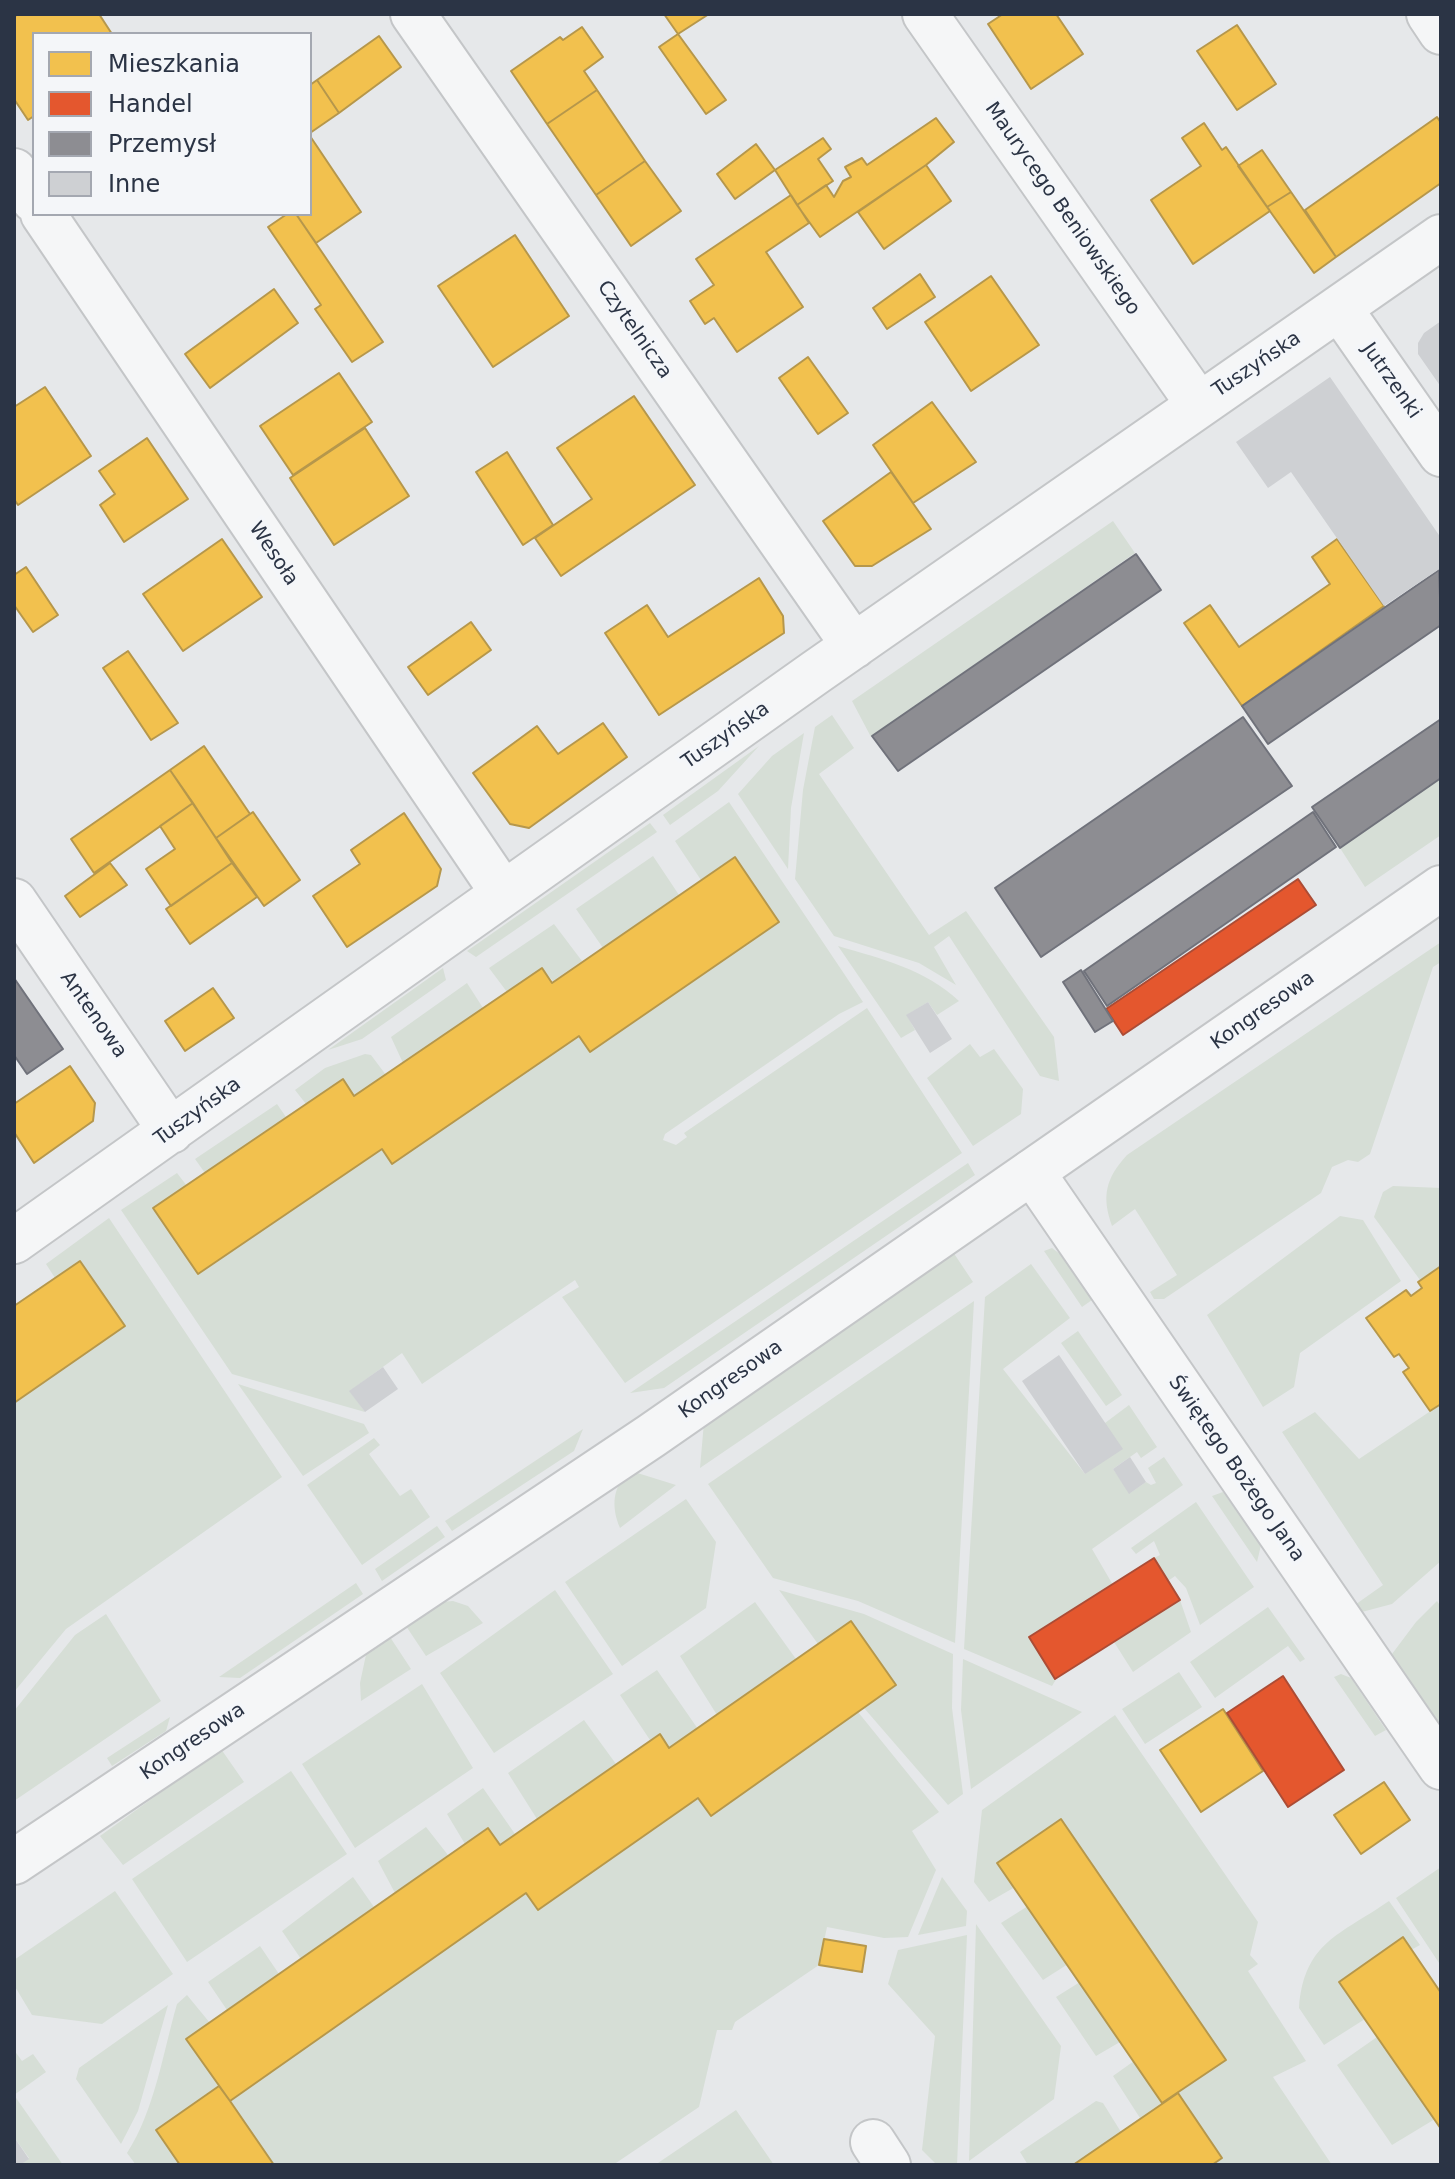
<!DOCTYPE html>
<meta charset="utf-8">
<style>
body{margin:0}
#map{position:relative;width:1455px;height:2179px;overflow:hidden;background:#e6e8ea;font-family:"DejaVu Sans",sans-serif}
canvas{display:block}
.frame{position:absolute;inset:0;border:16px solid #2b3445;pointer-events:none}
.legend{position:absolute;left:32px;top:32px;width:280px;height:184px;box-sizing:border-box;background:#f4f6f9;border:2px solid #a4a8b1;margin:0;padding:10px 14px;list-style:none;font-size:24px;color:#2b3445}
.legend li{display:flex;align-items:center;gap:16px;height:40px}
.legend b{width:40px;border:2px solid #a4a8b1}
</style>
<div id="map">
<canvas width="1455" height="2179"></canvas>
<div class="frame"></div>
<ul class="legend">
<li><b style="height:22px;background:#f2c14e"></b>Mieszkania</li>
<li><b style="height:22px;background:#e4572e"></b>Handel</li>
<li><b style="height:22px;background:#8d8d92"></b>Przemysł</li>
<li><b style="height:22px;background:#ced0d3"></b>Inne</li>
</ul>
</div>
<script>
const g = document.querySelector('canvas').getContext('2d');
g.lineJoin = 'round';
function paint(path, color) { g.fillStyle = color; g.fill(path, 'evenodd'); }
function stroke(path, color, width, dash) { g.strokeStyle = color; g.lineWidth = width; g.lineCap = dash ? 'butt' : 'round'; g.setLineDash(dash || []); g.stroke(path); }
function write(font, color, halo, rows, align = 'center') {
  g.font = font + ' "DejaVu Sans",sans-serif'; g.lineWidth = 8; g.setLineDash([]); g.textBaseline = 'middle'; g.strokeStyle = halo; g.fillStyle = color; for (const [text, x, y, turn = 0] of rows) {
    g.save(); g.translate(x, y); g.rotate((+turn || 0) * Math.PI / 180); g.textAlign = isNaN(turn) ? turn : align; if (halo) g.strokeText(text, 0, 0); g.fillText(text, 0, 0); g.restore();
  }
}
const green = new Path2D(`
 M1113,521L1135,553L871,737L852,701Z
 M832,715L854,748L819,774L929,935L966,911L1054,1037L1059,1081L1040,1076L949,936L934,947L956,985L919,963L834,936L795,879L803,790L815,727Z
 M804,733L791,808L788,869L738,794L772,756Z
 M759,746L718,791L670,825L663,815Z
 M1441,778V835L1365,887L1340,848Z
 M729,802L863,1002L839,1014L665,1134L663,1140L676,1145L687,1137L684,1133L867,1008L962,1153L625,1383L562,1297L579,1287L575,1280L422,1384L402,1353L350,1391L365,1412L232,1374L121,1210L177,1173L187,1186L199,1274L382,1149L392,1164L579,1036L590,1051L734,857L701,880L675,841Z
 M650,823L657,832L476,957L467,951Z
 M653,856L679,895L603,948L576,909Z
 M554,924L582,961L553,981L542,969L507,992L489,968Z
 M1441,942V962L1433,967L1370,1154L1358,1162L1348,1160L1332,1167L1321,1193L1164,1299H1154L1150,1292L1177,1275L1135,1209L1112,1226C1101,1196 1106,1178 1127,1155Z
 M838,946C882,959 925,969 959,1001L937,1015L928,1002L907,1015L915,1030L901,1038Z
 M443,968L446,980L362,1039L328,1050Z
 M467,983L483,1008L403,1063L391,1037Z
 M970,1044L980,1057L994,1049L1023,1089L1021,1114L973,1146L927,1078Z
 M365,1054L371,1055L386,1075L354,1096L343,1080L306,1104L295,1090L325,1068Z
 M277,1104L286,1117L205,1173L195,1159Z
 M968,1163L975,1175L664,1388L630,1393Z
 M1393,1186L1441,1188V1266L1420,1280L1374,1217L1383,1192Z
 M1340,1216L1363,1220L1401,1281L1300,1353L1294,1387L1263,1407L1207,1315Z
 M109,1218L282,1477L66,1629L14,1692V1403L125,1326L80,1261L55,1278L46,1264Z
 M1052,1248L1060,1254L1092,1300L1082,1307L1044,1251Z
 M953,1252L973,1282L700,1468L704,1422Z
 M1031,1264L1070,1318L1003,1369L1085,1474L1105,1423L1129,1405L1157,1447L1141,1458L1137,1452L1113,1469L1130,1493L1146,1482L1151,1485L1156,1483L1148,1468L1164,1457L1183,1485L1092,1549L1113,1585L1052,1686L964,1649L985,1297Z
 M974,1301L955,1643L858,1601L773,1578L708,1484Z
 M1078,1331L1122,1395L1106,1406L1061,1343Z
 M238,1384L364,1424L369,1433L303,1476Z
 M1441,1404V1561L1392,1604L1358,1613L1352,1607L1383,1585L1282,1432L1315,1412L1359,1459Z
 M583,1429L574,1451L452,1531L445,1521Z
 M374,1438L380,1445L369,1454L400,1496L411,1489L430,1517L362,1565L307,1485Z
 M631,1471L676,1485L620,1528C611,1507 612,1485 631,1471Z
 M1223,1492L1261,1545L1257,1562L1212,1496Z
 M686,1499L716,1542L706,1608L622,1666L565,1582Z
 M1196,1502L1254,1587L1200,1625L1186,1588L1175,1576L1168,1581L1154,1558L1160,1555L1154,1541L1136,1554L1131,1548Z
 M437,1526L445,1537L382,1581L375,1569Z
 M356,1583L363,1594L240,1678L219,1677Z
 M555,1590L613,1674L494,1753L440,1673Z
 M779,1590L864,1614L953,1654L952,1708L963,1794L948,1805L864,1708L896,1685L851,1622L818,1644Z
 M1180,1600L1191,1632L1133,1672L1114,1642Z
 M453,1601L468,1606L483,1623L426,1656L406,1626L441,1602Z
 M1437,1601L1441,1607V1737L1389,1658L1416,1622Z
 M755,1602L796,1659L717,1715L680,1656Z
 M1268,1607L1305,1659L1300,1662L1288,1646L1215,1698L1190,1662Z
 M106,1614L161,1701L14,1801V1711L75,1635Z
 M390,1637L411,1669L361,1701L360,1683L367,1650Z
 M963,1659L1082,1712L971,1789L961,1710Z
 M657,1670L698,1729L669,1748L660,1734L650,1740L620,1695Z
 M1179,1672L1202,1707L1145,1744L1122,1709Z
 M1341,1674L1351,1678L1386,1730L1375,1736L1334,1677Z
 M422,1684L473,1768L355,1848L302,1764Z
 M858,1712L939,1812L912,1831L936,1870L908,1937L884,1938L827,1927L819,1965L735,2022L732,2030H717L699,2107L613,2165H274L230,2101L526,1893L538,1910L698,1798L711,1816Z
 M1115,1715L1258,1922L1250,1955L1258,1964L1248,1971L1306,2061L1273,2077L1332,2165H1212L1222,2158L1178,2093L1225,2060L1061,1819L998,1862L1015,1887L989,1902L974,1882L982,1810Z
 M170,1717L166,1731L112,1766L107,1758Z
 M584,1720L616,1764L537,1819L508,1773Z
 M221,1749L244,1782L123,1865L100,1836Z
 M291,1771L347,1854L187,1962L132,1879Z
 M483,1788L515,1834L500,1845L487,1828L465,1844L447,1814Z
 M426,1827L448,1855L395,1893L378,1861Z
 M1441,1867V1966L1396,1898Z
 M353,1877L374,1907L301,1959L282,1931Z
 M942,1877L967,1911L966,1926L918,1935Z
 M115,1891L173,1974L102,2024L32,2015L14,1985V1960Z
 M1389,1901L1420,1945L1411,1950L1402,1938L1340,1981L1365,2019L1324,2045L1299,2008C1304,1942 1340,1935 1389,1901Z
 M1028,1906L1068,1964L1043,1980L1001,1923Z
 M976,1924L1061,2046L1054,2099L969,2161Z
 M967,1935L957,2165H937L922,2150L935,2036L888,1984L898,1950Z
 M260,1946L279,1974L227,2010L208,1982Z
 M1080,1982L1120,2042L1096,2056L1056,1997Z
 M187,1995L210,2023L219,2086L156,2130L180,2165H136L127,2153C155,2110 163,2052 177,2004Z
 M168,2005L138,2111L121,2144L76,2079L79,2068Z
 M1377,2037L1435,2119L1392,2145L1337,2065Z
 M14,2050L22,2061L33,2054L46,2072L14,2095L63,2165H20L29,2158L14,2137Z
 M1134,2061L1162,2103L1140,2118L1113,2076Z
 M1096,2101L1103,2103L1121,2132L1073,2165H1028L1020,2152Z
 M736,2110L774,2165H655Z`);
const homes = new Path2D(`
 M18,14H99L112,34H34V116L28,120L14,99V17Z
 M664,14H709L678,34Z
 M1003,14H1056L1083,54L1031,89L988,24Z
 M1237,25L1276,84L1237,110L1197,51Z
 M582,27L603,57L584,71L597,90L547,124L511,71L560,37L563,40Z
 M678,34L726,100L706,114L659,47Z
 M379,36L401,67L339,113L317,80Z
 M317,80L339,113L310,133V85Z
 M597,90L645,161L596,195L547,124Z
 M1437,117L1441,123V183L1336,257L1305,210Z
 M936,118L954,142L926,165L820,237L797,205L826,185L834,197L843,181L851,177L845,167L862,158L867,165Z
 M1204,123L1222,150L1226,147L1270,211L1193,264L1151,200L1201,166L1182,138Z
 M310,136L361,212L316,243L296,214H310Z
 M823,138L831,149L818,159L833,181L797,205L775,170Z
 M756,144L775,170L735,199L717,174Z
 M1262,150L1291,192L1267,207L1238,166Z
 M645,161L681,211L631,246L596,195Z
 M926,165L951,201L884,249L858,212Z
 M1291,192L1336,257L1314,273L1267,207Z
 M791,195L809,223L766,252L803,307L737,352L714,318L705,324L690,301L714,285L696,259Z
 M287,214H296L383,342L352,362L315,309L321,305L268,227Z
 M515,235L569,316L493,367L438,286Z
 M920,274L935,297L887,329L873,308Z
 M991,276L1039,345L971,391L925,322Z
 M274,289L298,323L210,388L185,354Z
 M808,357L848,413L818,434L779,378Z
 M339,373L372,422L293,475L260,426Z
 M45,387L91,456L18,505L14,499V407Z
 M634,396L695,485L561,576L535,538L592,499L557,448Z
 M932,402L976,462L913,503L873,445Z
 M365,428L409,496L334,545L290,478Z
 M147,438L188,499L124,542L100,505L115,494L99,471Z
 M507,452L553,525L523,545L476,472Z
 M891,472L931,529L872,566H855L823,521Z
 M222,539L262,597L183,651L143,594Z
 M1337,539L1384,606L1242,706L1184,623L1210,605L1239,647L1330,584L1312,557Z
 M26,567L58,615L33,632L14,605V575Z
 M759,578L783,616L784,633L659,715L605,633L647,605L668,637Z
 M471,622L491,650L428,695L408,667Z
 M128,651L178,723L151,740L103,668Z
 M603,723L627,757L529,828L510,824L473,773L537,726L558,754Z
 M204,746L250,814L216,838L170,770Z
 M170,770L193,803L94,873L71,839Z
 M193,803L232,863L171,906L146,869L175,849L160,826Z
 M253,812L300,880L264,906L216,838Z
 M404,813L441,869L437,886L347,947L313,896L360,864L351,850Z
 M735,857L779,922L590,1052L579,1036L392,1164L382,1149L198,1274L153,1208L343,1079L354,1096L542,968L552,983Z
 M110,863L127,885L80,917L65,896Z
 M232,863L257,897L190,944L166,909Z
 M213,988L234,1018L185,1051L165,1021Z
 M70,1066L95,1103L93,1121L34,1163L14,1132V1104Z
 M80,1261L125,1326L14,1403V1306Z
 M1441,1266V1404L1430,1411L1403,1372L1409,1368L1399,1354L1394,1357L1366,1318L1406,1290L1411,1296L1422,1288L1418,1282Z
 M851,1621L896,1685L711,1816L698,1798L538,1910L526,1893L230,2101L186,2039L488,1828L500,1845L660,1734L669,1748Z
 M1223,1709L1263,1771L1201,1812L1160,1750Z
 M1384,1782L1410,1820L1361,1854L1334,1815Z
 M1061,1819L1226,2060L1162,2103L997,1863Z
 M1403,1937L1441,1993V2129L1339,1982Z
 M824,1939L866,1946L862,1972L819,1965Z
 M219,2086L230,2101L274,2165H180L156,2130Z
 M1178,2093L1222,2158L1212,2165H1073Z`);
const shops = new Path2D(`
 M1298,879L1316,905L1123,1035L1106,1009Z
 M1154,1558L1180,1600L1055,1679L1029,1637Z
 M1283,1676L1344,1770L1288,1807L1227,1713Z`);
const industry = new Path2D(`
 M1136,554L1161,590L898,771L872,736Z
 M1439,570L1441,625L1268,744L1242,706Z
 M1243,717L1292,786L1041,957L995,888Z
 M1441,719V778L1340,848L1312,807Z
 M1313,812L1336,847L1107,1006L1084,971Z
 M1081,970L1113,1021L1095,1032L1063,982Z
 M14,978L63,1049L27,1074L14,1055Z`);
const building = new Path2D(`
 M1441,321V387L1418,354V343L1424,333Z
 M1330,377L1441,538V568L1384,606L1291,472L1268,488L1236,442Z
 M928,1002L952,1039L930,1053L906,1015Z
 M1059,1355L1123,1449L1085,1474L1022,1381Z
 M383,1367L398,1389L365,1412L349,1391Z
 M1130,1457L1146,1482L1129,1494L1113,1469Z
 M14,2137L29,2159L20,2165H14Z`);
const minor = new Path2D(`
 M413,14L854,646
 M925,14L1199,405
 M1429,14L1441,32
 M14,171L34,200
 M43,214L503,893
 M1340,309L1441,454
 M14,901L171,1131
 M1032,1172L1441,1767
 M14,1241L816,672L1441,237
 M873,2142L888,2165`);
const tertiary = new Path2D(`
 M14,1862L651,1436L1441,888`);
const streetNames = [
 ["Maurycego Beniowskiego",1062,209,55],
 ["Czytelnicza",634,330,55],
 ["Tuszyńska",1257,365,-34],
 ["Jutrzenki",1391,381,55],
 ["Wesoła",273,554,56],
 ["Tuszyńska",726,736,-35],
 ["Kongresowa",1263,1011,-35],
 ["Antenowa",93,1015,55],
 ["Tuszyńska",198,1112,-36],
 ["Kongresowa",731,1380,-35],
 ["Świętego Bożego Jana",1236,1469,55],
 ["Kongresowa",193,1742,-34]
];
paint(green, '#d6ded6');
paint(homes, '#f2c14e');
stroke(homes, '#b6974b', 2);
paint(shops, '#e4572e');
stroke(shops, '#ac4c35', 2);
paint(industry, '#8d8d92');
stroke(industry, '#70727b', 2);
paint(building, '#ced0d3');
stroke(minor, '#c4c6c8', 48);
stroke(tertiary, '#c4c6c8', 48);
stroke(minor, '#f5f6f7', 44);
stroke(tertiary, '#f5f6f7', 44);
write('20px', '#2b3445', '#f4f6f9', streetNames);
</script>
